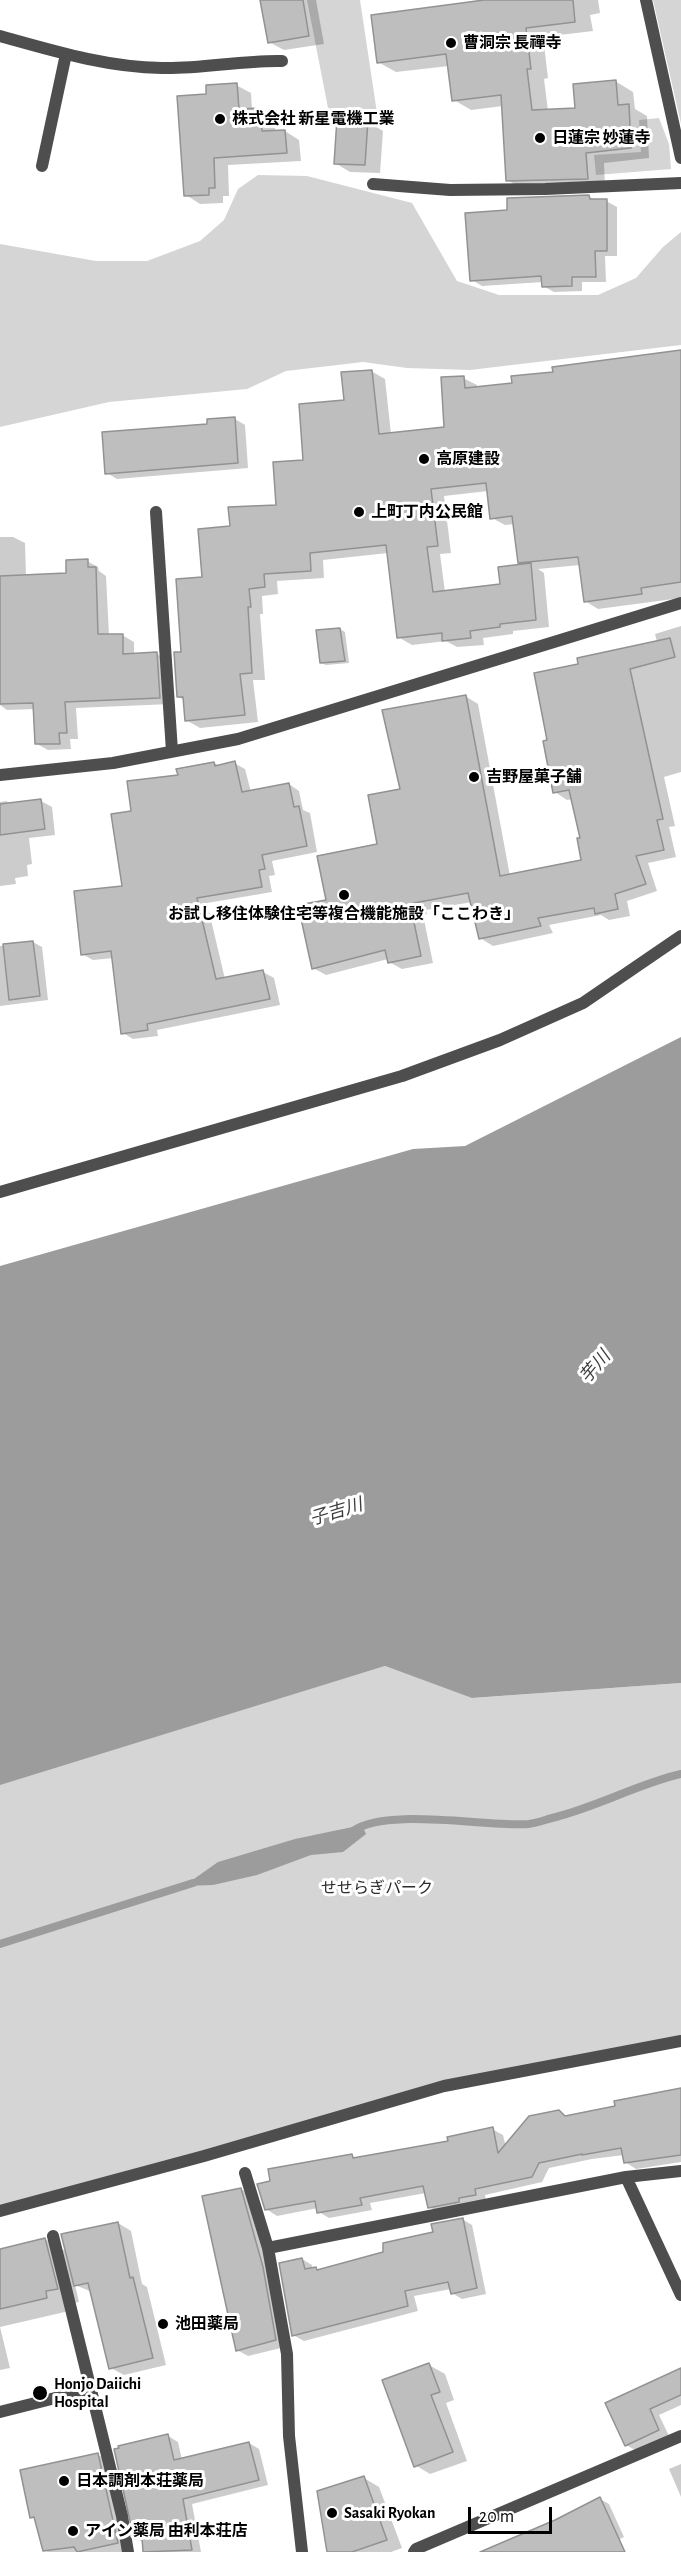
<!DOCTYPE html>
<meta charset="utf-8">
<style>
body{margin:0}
#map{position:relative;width:681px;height:2552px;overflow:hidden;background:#fff;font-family:"Alegreya Sans",sans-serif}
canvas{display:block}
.scale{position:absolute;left:468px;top:2507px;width:84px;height:27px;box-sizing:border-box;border:3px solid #000;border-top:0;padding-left:8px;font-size:18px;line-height:21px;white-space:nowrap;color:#000;-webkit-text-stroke:4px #fff;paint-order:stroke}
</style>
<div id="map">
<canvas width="681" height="2552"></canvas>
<div class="scale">20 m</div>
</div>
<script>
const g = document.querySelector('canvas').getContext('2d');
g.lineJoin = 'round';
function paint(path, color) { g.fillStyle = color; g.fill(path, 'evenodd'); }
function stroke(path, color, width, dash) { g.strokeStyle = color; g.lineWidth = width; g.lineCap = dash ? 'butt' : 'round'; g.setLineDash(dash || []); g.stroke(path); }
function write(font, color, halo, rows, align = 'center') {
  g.font = font + ' "Alegreya Sans","Noto Sans JP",sans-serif'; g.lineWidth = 6; g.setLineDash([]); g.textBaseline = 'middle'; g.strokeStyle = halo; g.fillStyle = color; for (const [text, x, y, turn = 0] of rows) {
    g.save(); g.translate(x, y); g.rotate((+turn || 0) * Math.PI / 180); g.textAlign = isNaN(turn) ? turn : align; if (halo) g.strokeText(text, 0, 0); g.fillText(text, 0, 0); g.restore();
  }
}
const green = new Path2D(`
 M307,0H360L377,113L373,117L338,112L328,108Z
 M653,0H681V124Z
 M659,118L669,144L671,169L596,175L594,155L641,152L639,120Z
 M258,175L307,176L412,203L457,281L499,295H598L636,278L663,247L681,232V345L470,370L407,368L363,362L286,371L247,389L109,402L0,427V244L96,261H147L200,241L224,220L238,189Z
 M385,1666L473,1698L681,1683V2042L384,2101L0,2210V1784Z`);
const water = new Path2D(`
 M681,1037V1683L472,1698L385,1666L0,1785V1266L413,1149L465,1146Z
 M362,1825L366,1834L343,1852L311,1855L257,1875L213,1885L184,1886L218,1862L295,1839Z`);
const shadow = new Path2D(`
 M262,0H316L324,44L284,50L269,42Z
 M481,0H598L600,13L590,15L593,31L543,37L548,78L544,79L548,111L577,109L615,81L633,92L635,109L647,116L649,158L604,163L605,188L525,190L507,180L503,106L471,110L454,100L449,66L396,72L378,62Z
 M236,85L251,93L252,110L260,109L275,118V132L285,131L299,140L301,161L228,165L229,196H223V203L200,204L186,195L208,96Z
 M368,122L383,131L380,173L350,172L335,163Z
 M589,197L596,201H606L617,207V256H605L606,282H582V291L554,292L543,286V282L482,286L472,280Z
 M681,351V598L598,609L585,601L580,565L538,569L544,573L549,627L513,631V634L483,638L484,645L457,647L446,641L412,645L398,637L388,553L323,560L324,578L277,581L278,594L262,596L263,614H260L265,680H253L258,722L200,728L186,720L185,700L178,697L182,653L231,527L278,506L304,462L345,402L371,371L385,379L391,434L446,428L463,378L477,385V388L513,384L554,374ZM488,491L492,518L505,525L515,524L520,562L526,565L501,585L445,592L440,554L451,553L444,496Z
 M235,419L245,425L248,468L117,479L107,473L209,425Z
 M0,537H13L25,543L26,576L68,574L87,561L98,567L99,571L106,576L109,635H122L134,642V655L157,654L168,661L171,704L76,708L78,739H70L71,749L48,750L37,744L35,709L7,710L0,705Z
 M681,626V772L664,777L675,826L669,827L676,857L648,863L657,891L627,901L630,916L609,920L601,915L549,925L553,933L493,946L480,938L472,902L426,910L427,914L423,915L433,963L402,969L389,962L388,959L326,975L313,968L327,901L379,845L402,790L465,696L478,704L510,876L583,862L582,839L573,799L567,800L555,792L549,741L580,665L657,642L655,634Z
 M340,629L345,632L349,663L326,665L321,663Z
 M214,763L220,766L234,763L245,769L251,792L289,784L299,791L303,810L310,813L317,852L272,861L275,875L269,876L272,892L207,903L225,979L263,972L274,978L280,1005L157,1030L158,1036L133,1039L123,1033L114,958L93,960L82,954L124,887L133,812L179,776Z
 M6,801L11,804L41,801L52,807L55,835L29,838L32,864L27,865L28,876L15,878L16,884L0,886V802Z
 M33,942L42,947L48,1000L0,1006V946Z
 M681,2088V2162L636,2169L625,2162L624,2155L592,2159L549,2168L542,2182L485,2195L486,2201L440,2213L429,2207L426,2193L370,2203L372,2210L329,2218L319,2212L318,2208L277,2216L266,2209L352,2156L357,2159L449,2142L492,2129L503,2135L506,2147L559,2112L567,2117L616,2107Z
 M241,2189L251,2195L285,2347L248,2356L237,2350Z
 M462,2219L472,2225L486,2294L462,2299L452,2293L451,2289L414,2296L418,2311L304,2341L293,2335L302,2259L312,2265L313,2269L320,2271L385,2253Z
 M118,2223L131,2231L142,2284L147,2287L166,2365L124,2375L111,2368L92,2292L75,2285L79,2302L68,2304L69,2311L0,2327L10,2368L0,2370V2250L45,2239L67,2252Z
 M429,2365L445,2374L454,2400L446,2403L467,2461L430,2474L415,2465Z
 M681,2370V2405L659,2415L669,2436L637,2451L626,2445L607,2404Z
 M168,2436L178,2442L182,2460L249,2443L259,2449L268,2485L192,2504L201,2552H145L144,2543L136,2538Z
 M98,2455L111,2462L123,2552H48L44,2550L36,2520L31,2517Z
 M681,2464V2497L669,2469Z
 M364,2478L379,2487L402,2548L391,2552H328Z
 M600,2499L609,2504L624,2537L592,2552H525Z`);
const stream = new Path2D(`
 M353,1831C386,1807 486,1827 529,1824C538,1823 547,1819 556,1817C599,1806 638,1784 681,1774
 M0,1944L193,1883`);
const building = new Path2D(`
 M260,0H303L309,36L268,43Z
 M484,0H573L575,22L526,28L531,69H527L532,110L575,108L573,84L616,80L618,105L629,104L631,148L586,153L588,179L506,181L501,95L452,101L446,54L377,63L371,15Z
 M237,83L239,109L260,108L262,131L285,130L287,153L214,158L215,188H209V195L184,196L177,96L206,94V85Z
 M337,118L368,120L365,165L334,164Z
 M589,195L590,199H607V251H595L596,277H572V286L542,287L541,276L470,281L465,213L507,210V198Z
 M681,350V582L641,588L642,594L584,602L578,557L518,563L512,516L490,519L486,483L431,489L438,546L427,547L433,592L500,584L498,567L531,563L536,620L500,624V627L470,631L471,638L442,641V633L397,638L386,545L310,553L311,571L264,574L265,587L249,589L251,607H248L252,673L240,674L245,715L185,721L183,697H177L174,652H181L176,579L202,577L198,529L230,526L228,507L276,505L273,462L303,460L299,404L344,400L341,372L372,370L379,434L444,427L441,377L464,376L465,388L512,383L511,376L553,372L552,367Z
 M235,417L238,463L105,474L102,432L207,424V419Z
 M88,559V567H96L98,634H123V654L157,652L160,698L65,702L67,733H59L60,744H35L33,703L0,704V576L66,573V560Z
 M340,628L345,661L320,663L316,630Z
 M670,638L675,657L630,669L663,819L657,820L664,850L636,856L646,884L615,894L618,909L595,914L594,908L538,918L541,926L479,939L468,893L414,903L415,908H411L421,956L388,963L385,950L312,969L298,905L326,900L317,856L377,844L368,795L400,789L382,710L466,695L500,876L581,860L577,838H580L569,790L553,793L543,741L547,740L534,673L578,664L577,658Z
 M235,761L242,792L289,783L294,807L299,806L307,846L262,855L265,869L259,870L262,887L197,898L216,979L263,970L270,999L147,1024L148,1030L121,1034L111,951L81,955L74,891L122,886L111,814L131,811L127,781L178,775L176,769L214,762L215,766Z
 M41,799L45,829L0,835V804Z
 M33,941L40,996L9,1000L3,944Z
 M681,2088V2155L624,2163L621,2148L582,2155V2154L539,2163L532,2177L475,2189L476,2195L459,2198V2202L428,2208L423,2186L360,2198L362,2205L317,2213L315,2201L265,2210L257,2184L270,2181L268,2169L352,2154L353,2158L448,2141L447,2137L493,2127L498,2153L529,2116L559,2110L565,2116L615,2106L614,2101Z
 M241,2188L263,2267L276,2340L236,2351L202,2196Z
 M463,2218L477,2288L451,2294L448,2282L405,2291L408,2306L292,2336L279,2263L302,2258L305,2269L316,2267L317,2270L383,2252V2243L433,2232L431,2224Z
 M118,2222L130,2278L133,2277L153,2358L109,2369L88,2283L74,2286L61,2234Z
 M45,2238L58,2289L46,2291L47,2298L0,2309V2249Z
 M429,2363L440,2392L431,2395L453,2452L414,2467L382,2380Z
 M681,2368V2395L650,2409L659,2430L625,2446L605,2403Z
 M168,2434L174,2460L249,2442L259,2480L183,2499L192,2550L143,2552L142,2537L134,2539L114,2449L119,2448L118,2446Z
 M98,2453L118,2543L77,2552L74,2547L43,2551L34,2517L30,2518L20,2470Z
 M364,2476L387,2540L352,2552H327L317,2491Z
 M600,2497L625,2552H480L555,2520Z`);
const service = new Path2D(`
 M0,1192L402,1076L500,1040L583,1003L681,936
 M0,2211L204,2156L444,2086L681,2041
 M0,2412L91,2389`);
const minor = new Path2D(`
 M646,0L681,158
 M0,36C54,51 106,67 162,68C202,69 242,60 282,61
 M42,166L66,54
 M373,184L450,190L545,189L681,183
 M156,512L172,751
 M245,2173L268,2248L287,2354L289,2436L302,2552
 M626,2177L681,2295
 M53,2236L122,2516L128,2552
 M268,2248L626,2177L681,2171
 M414,2552L416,2549L681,2436`);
const tertiary = new Path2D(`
 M0,775L113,763L238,739L681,603`);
const markers = [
 [451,43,6,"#000"],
 [220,119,6,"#000"],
 [540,138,6,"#000"],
 [424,459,6,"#000"],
 [359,512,6,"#000"],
 [474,777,6,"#000"],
 [344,895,6,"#000"],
 [163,2324,6,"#000"],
 [40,2393,8,"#000"],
 [64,2481,6,"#000"],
 [332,2513,6,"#000"],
 [73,2531,6,"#000"]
];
const poiNames = [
 ["曹洞宗 長禪寺",463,43],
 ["株式会社 新星電機工業",232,119],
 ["日蓮宗 妙蓮寺",552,138],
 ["高原建設",436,459],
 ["上町丁内公民館",371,512],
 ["吉野屋菓子舗",486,777],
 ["お試し移住体験住宅等複合機能施設「ここわき」",344,914,"center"],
 ["池田薬局",175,2324],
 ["Honjo Daiichi",54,2384],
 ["Hospital",54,2402],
 ["日本調剤本荘薬局",76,2481],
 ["Sasaki Ryokan",344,2513],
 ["アイン薬局 由利本荘店",85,2531]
];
const parkNames = [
 ["せせらぎパーク",377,1888]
];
const waterNames = [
 ["芋川",595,1367,-50],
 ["子吉川",336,1512,-17]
];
paint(green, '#d5d5d5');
paint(water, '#9c9c9c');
paint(shadow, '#0003');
stroke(stream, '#9c9c9c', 8);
paint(building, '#bebebe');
stroke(building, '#929292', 1.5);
stroke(service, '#4e4e4e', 12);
stroke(minor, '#4e4e4e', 12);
stroke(tertiary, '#4e4e4e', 12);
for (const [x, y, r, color] of markers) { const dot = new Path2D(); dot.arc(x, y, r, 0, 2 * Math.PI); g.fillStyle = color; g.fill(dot); stroke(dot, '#fff', 2); }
write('bold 16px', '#000', '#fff', poiNames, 'left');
write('16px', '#2c2c2c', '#fff', parkNames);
write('italic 18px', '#3d3d3d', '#fff', waterNames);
</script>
